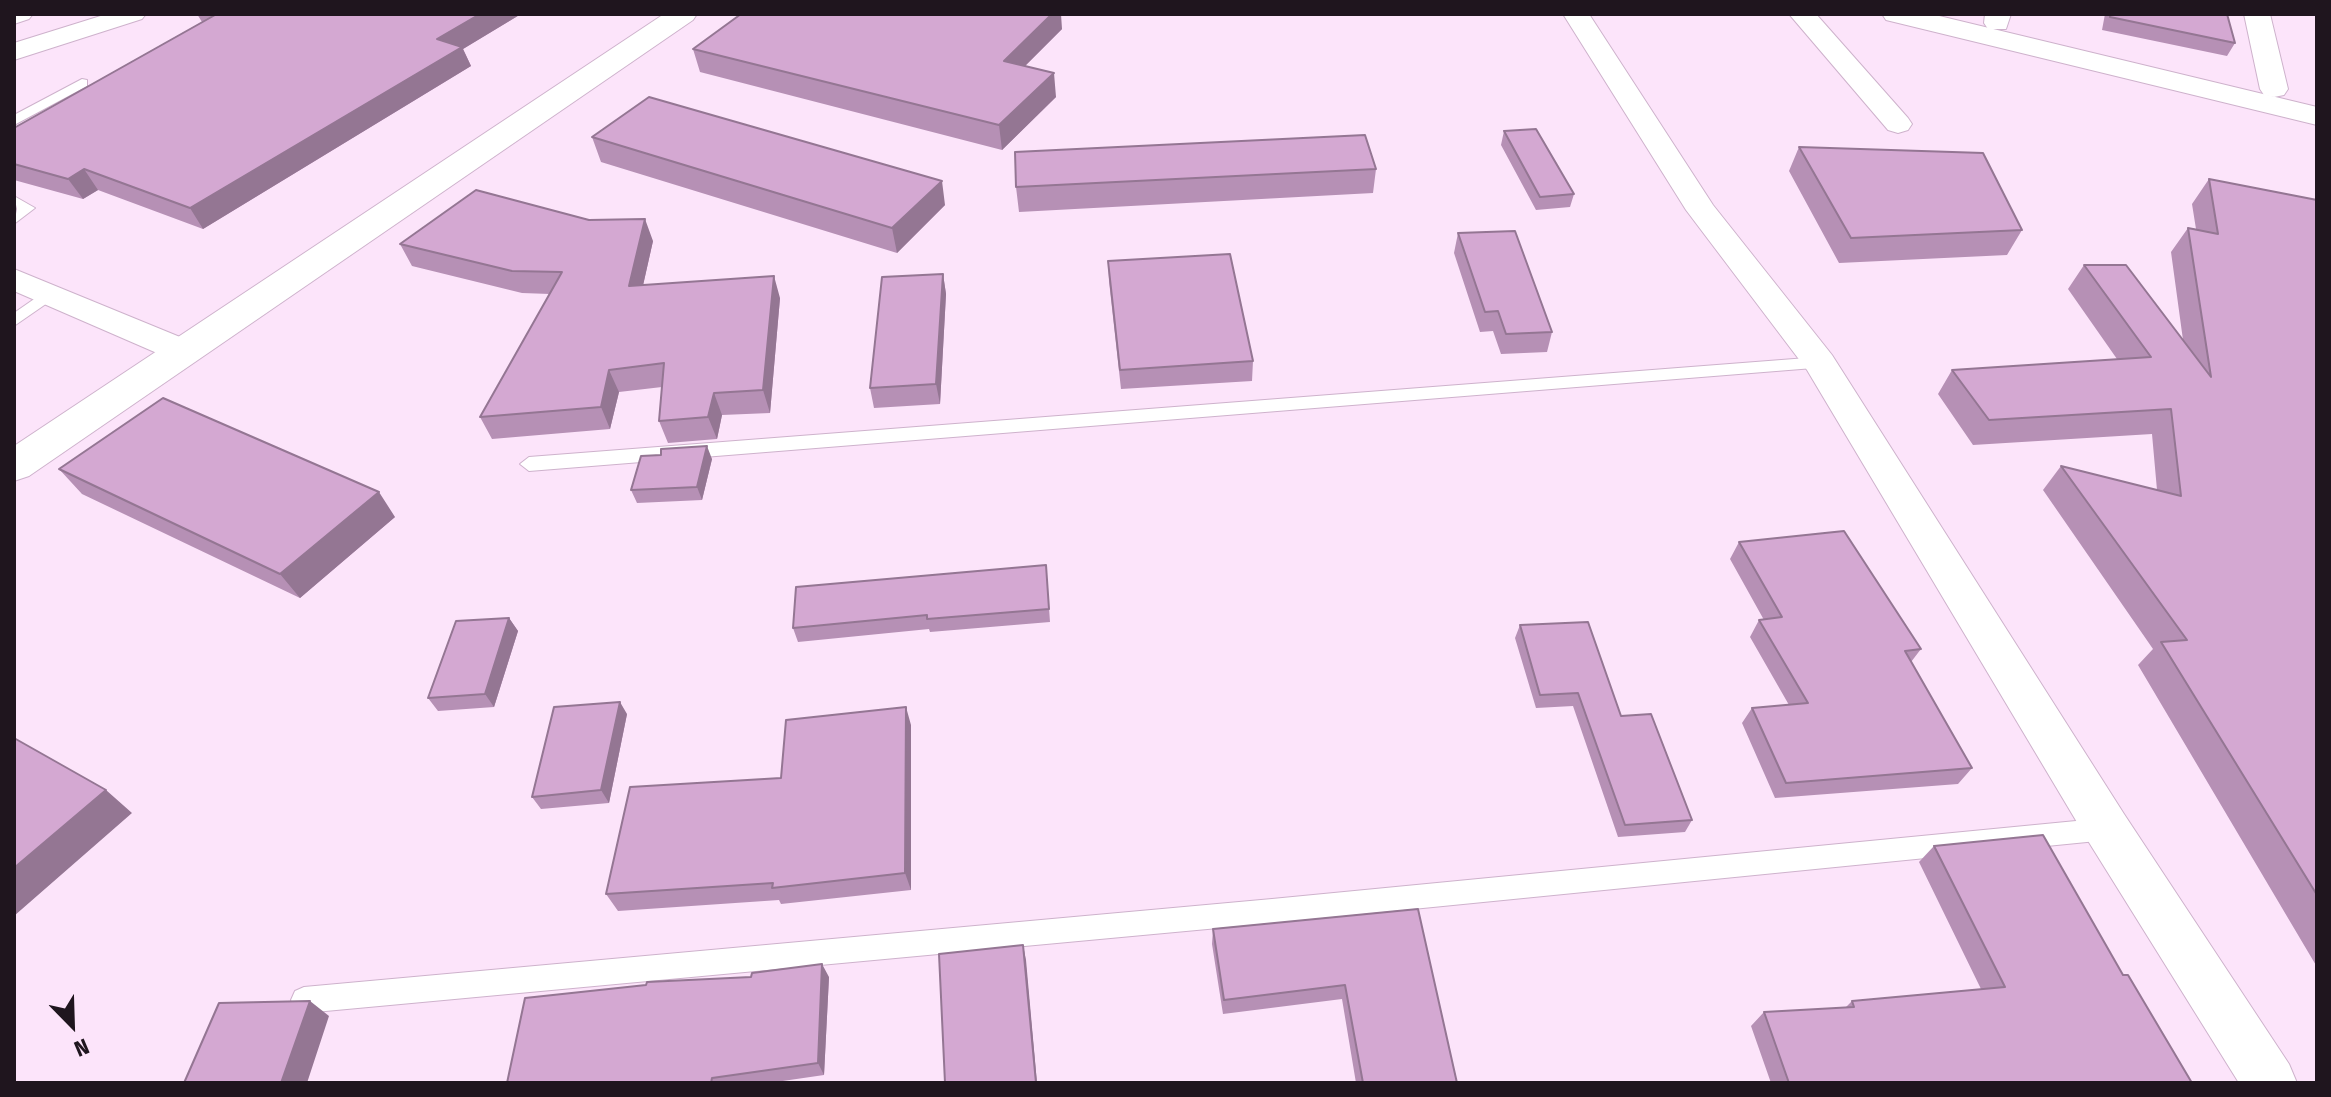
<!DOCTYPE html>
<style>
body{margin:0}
#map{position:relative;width:2331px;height:1097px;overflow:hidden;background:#fce4fa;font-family:"Fira Sans Condensed",sans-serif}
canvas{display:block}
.frame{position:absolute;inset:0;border:16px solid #1f151e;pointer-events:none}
.north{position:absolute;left:32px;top:985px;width:80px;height:80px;-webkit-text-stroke:6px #fce4fa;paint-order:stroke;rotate:157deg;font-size:22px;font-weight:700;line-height:32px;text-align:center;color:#1f151e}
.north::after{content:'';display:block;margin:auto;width:28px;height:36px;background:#1f151e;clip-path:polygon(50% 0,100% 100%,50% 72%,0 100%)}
</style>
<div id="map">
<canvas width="2331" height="1097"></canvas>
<div class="frame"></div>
<div class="north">N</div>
</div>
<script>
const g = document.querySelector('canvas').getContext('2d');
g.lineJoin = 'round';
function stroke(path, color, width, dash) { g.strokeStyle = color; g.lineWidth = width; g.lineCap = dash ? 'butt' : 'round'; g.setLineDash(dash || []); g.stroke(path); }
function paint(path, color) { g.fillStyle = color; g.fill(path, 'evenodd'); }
const service = new Path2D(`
 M82,79L87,80V86L14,125V115Z
 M14,196L35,208L14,224L17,209Z
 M50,288L56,289L58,293L56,297L14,326V313Z
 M1820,357L1829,363L1826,367L529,471L520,464L529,457Z
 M2107,818L2115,821L2119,829L2115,837L2107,840L1272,923L304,1013L295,1009L291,1000L295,991L304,987L1272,899Z`);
const minor = new Path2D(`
 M14,14H33L29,19L14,24Z
 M107,14H146L142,19L14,60V43Z
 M1563,14H1589L1713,205L1832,355L2124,814L2289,1064L2297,1083H2239L2090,844L1807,370L1686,210Z
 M1789,14H1816L1908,118L1912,124L1908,130L1898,133L1888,130Z
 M1985,14H2011L2006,29H1988L1984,23Z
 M2244,14H2270L2288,89L2284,95L2274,97L2264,95L2260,89Z
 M14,269L197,344L202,352L197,360L185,363L173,360L14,291Z`);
const tertiary = new Path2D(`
 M664,14H697L693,20L29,476L14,481V446Z
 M1882,14H1931L2317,107V125L1886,20Z`);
const wall = new Path2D(`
 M197,14H521L463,49L471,66L203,229L98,190L83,199L14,180V128L202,22Z
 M2105,14H2227L2235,43L2227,56L2102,30Z
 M1062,29L1025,66L1056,97L1002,150L700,72L693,49Z
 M1504,131L1574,194L1570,207L1536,210L1501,145Z
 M592,137L945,205L897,253L601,162Z
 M1799,147L2022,230L2007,255L1839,263L1789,171Z
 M1376,169L1373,193L1019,212L1016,187Z
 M2209,179L2317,200V967L2138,665L2153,649L2043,490L2061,466L2157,490L2152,434L1973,445L1938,394L1952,370L2117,359L2068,289L2084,265L2183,340L2171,252L2188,228L2196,229L2192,204Z
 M1458,233L1552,332L1547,352L1501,354L1493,331L1480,332L1454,253Z
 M653,241L643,285L780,298L770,413L722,415L717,439L668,443L659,421L662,387L619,392L610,429L492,439L480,417L550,294L522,293L412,266L400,244Z
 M1108,261L1253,361L1252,381L1121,389L1109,281Z
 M943,274L946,294L940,404L874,408L870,388Z
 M661,455L712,459L702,500L637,503L631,490Z
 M59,469L395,517L300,598L82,494Z
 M1739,542L1921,649L1911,662L1972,768L1958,784L1775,798L1742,723L1752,708L1789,705L1750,637L1759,620H1764L1730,559Z
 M1046,565L1050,622L930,632L929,629L798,642L793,628Z
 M509,618L518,631L494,707L438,711L428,698Z
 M1520,625L1621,716L1692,820L1685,832L1618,837L1573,706L1536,708L1515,638Z
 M627,714L609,803L541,809L532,797Z
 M911,725V890L781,904L779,900L618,911L606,894L781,778Z
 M1934,846L2123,975L2192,1083H1771L1751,1026L1764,1012L1845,1008L1852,1001L1981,989L1919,862Z
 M1418,909L1457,1083H1356L1342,999L1223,1014L1212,944L1213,929Z
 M829,977L824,1075L769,1083H507Z`);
const shadedWall = new Path2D(`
 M480,14H521L463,49L471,66L203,229L190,208L437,39Z
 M1052,14H1061L1062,29L1006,85L1004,61Z
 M1054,73L1056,97L1002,150L999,125Z
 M84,169L98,190L83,199L68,179Z
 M942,181L945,205L897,253L892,228Z
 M645,219L653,241L638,308L629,286Z
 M943,274L946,294L940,404L936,384Z
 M774,276L780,298L770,413L763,390Z
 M609,370L619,392L610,429L601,407Z
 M714,393L722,415L717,439L708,417Z
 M707,446L712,459L702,500L697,487Z
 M379,492L395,517L300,598L280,574Z
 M509,618L518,631L494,707L485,694Z
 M620,702L627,714L609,803L601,790Z
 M906,707L911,725V890L905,873Z
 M106,790L132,813L14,916V868Z
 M1023,945L1026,960L1037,1083H1036Z
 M822,964L829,977L824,1075L818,1063Z
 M310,1001L329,1016L307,1083H281Z`);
const building = new Path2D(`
 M212,14H480L437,39L462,47L190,208L84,169L68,179L14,164V128L215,15Z
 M741,14H1052L1004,61L1054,73L999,125L693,49Z
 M2110,14H2227L2235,43L2110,17Z
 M649,97L942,181L892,228L592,137Z
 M1536,129L1574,194L1540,197L1504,131Z
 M1365,135L1376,169L1016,187L1015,152Z
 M1799,147L1983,153L2022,230L1851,238Z
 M2209,179L2317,200V895L2161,642L2187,640L2061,466L2181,496L2171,409L1989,420L1952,370L2151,357L2084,265H2126L2211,377L2188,228L2218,234Z
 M476,190L589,220L645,219L629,286L774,276L763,390L714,393L708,417L659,421L664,363L609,370L601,407L480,417L562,272L512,271L400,244Z
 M1515,231L1552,332L1506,334L1498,311L1485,312L1458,233Z
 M1230,254L1253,361L1120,370L1108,261Z
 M943,274L936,384L870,388L882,277Z
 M163,398L379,492L280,574L59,469Z
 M707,446L697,487L631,490L641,456L661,455V449Z
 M1844,531L1921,649L1905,651L1972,768L1786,783L1752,708L1808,703L1759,620L1782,617L1739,542Z
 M1046,565L1049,609L927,619V615L793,628L796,587Z
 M509,618L485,694L428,698L456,621Z
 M1588,622L1621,716L1651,714L1692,820L1625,825L1578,693L1540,695L1520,625Z
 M620,702L601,790L532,797L554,707Z
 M906,707L905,873L772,888L773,883L606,894L630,787L781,778L786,720Z
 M14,738L106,790L14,868Z
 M2043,835L2123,975H2128L2192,1083H1789L1764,1012L1854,1007L1852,1001L2005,987L1934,846Z
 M1418,909L1457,1083H1363L1345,985L1224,1000L1213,929Z
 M1023,945L1036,1083H945L939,954Z
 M822,964L818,1063L712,1078L711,1083H507L525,998L646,985L647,982L751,977L752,973Z
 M310,1001L281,1083H184L219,1003Z`);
stroke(service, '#ceb2cc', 2);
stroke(minor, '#ceb2cc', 2);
stroke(tertiary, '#ceb2cc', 2);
paint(service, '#fff');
paint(minor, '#fff');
paint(tertiary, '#fff');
paint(wall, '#b690b5');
paint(shadedWall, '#947693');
paint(building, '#d4a8d2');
stroke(building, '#947693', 2);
</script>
